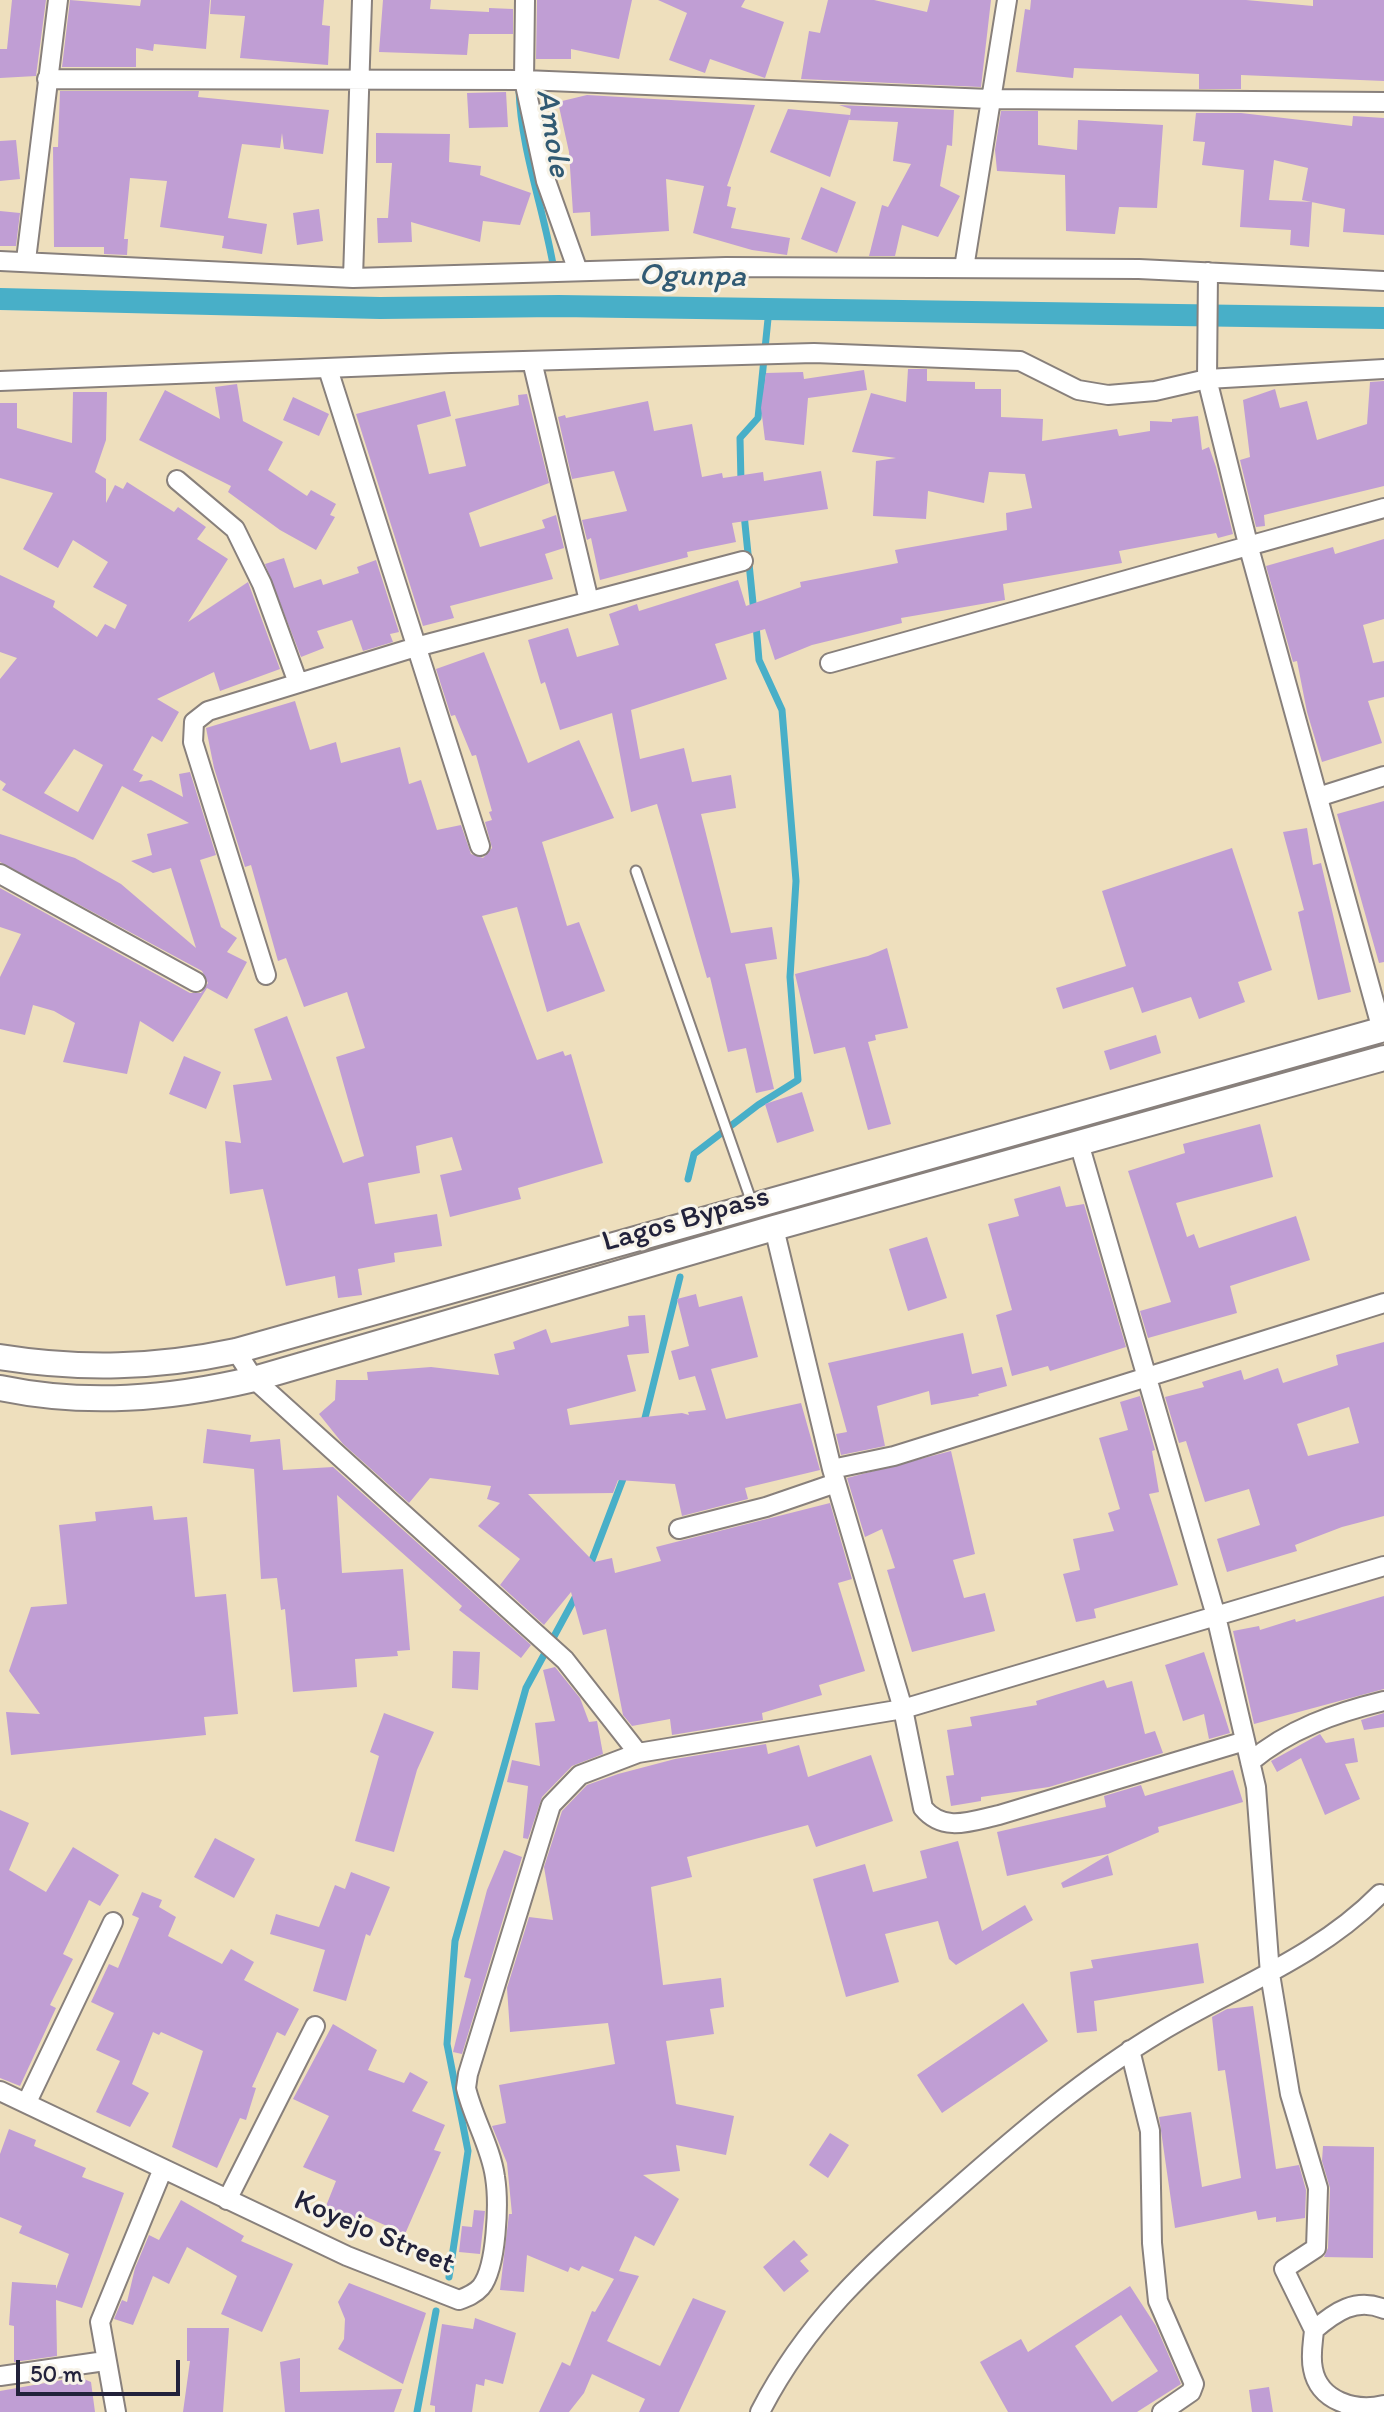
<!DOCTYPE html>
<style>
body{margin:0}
#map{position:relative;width:1384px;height:2412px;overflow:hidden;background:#eedfbd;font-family:Itim,sans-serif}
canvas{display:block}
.scale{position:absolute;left:16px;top:2360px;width:164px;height:36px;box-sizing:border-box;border:4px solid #22223b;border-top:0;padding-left:10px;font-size:24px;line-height:28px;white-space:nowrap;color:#22223b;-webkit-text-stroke:6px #f7f3e8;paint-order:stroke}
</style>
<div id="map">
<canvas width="1384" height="2412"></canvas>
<div class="scale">50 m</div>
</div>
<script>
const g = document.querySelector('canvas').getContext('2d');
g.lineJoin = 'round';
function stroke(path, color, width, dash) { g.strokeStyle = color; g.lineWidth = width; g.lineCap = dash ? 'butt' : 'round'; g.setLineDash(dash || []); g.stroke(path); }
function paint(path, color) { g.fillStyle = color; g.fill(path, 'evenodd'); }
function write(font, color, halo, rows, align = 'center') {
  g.font = font + ' Itim,sans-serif'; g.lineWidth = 6; g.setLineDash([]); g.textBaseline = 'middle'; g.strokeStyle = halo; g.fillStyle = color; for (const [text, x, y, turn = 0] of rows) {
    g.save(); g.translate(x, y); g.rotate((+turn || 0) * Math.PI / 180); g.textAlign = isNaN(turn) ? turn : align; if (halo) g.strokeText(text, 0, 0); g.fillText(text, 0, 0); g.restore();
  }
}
const stream = new Path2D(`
 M519,90C521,150 544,210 554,270
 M741,482L740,438L758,418L769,309
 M744,514L754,613
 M688,1179L694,1154L758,1105L798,1080L790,977L796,881L782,710L759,660L756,625
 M643,1426L680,1277
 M589,1568L626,1471
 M449,2277L468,2151L447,2044L455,1941L526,1688L577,1594
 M417,2412L436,2311`);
const canal = new Path2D(`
 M0,299L380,308L559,306L1384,318`);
const building = new Path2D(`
 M12,0H46L36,76L0,78V49H7Z
 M70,0L140,6L141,0H210L206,49L154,44L153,51L136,48V67H62Z
 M211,0H324L322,25L330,26L328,65L240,58L245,16L210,14Z
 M383,0H431L430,9L489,12V8L513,9V34H469L467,55L379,52Z
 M537,0H632L619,59L571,49V59H536Z
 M658,0H745L741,7L784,22L765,78L710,59L705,73L669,60L687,13Z
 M828,0H874L927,12L930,0H991L981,87L801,79L809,31L820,33Z
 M1031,0H1246L1313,6V0H1384V81L1241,75V89H1199V74L1074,68L1073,78L1016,72L1025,9L1030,10Z
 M60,91H199L198,97L329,110L323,154L284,149L282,133L280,148L242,144L228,218L267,224L262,254L222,248L224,236L160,227L167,181L130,178L124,239H128L127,255L104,254V247H54L53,147H58Z
 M506,92L508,127L469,128L467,93Z
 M587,95L755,105L727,186L731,187L727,206L736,208L731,228L790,238L787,255L752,250L693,233L704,186L666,179L669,231L591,236L590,212L573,213L569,152L558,102Z
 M839,105L954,110L952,146L947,145L940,186L960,196L938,237L902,225L895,256H869L882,205L888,207L911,164L893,161L898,122L849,120L850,116L830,177L770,152L788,109L850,115L851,109Z
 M1001,111H1038V145L1077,150L1078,120L1163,125L1157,208L1119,207L1115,234L1066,231L1065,175L997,171L995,150Z
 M1196,113H1241L1352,126L1353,116L1384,118V235L1343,232L1345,209L1302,200L1308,168L1274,160L1269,200L1312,202L1309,247L1290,245L1291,230L1240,227L1244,170L1202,165L1205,142L1193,141Z
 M376,133L450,134L449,162L481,166L480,175L531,193L520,225L483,221L480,242L411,222L412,242L378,243L377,218H388L392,163H376Z
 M16,140L20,179L0,181V141Z
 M821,187L856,202L837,253L801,239Z
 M319,209L323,241L297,245L293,213Z
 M0,211L20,213L16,246H0Z
 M908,369H927V381L975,382V389H1001V417L1043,419L1042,441L1117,429L1119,436L1150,431V421L1172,422V419L1198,416L1202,450L1209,447L1216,467L1233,534L1218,538L1216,533L1119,551L1122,563L1003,584L1005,600L901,618L902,623L812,645L775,660L765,629L715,644L727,679L631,710L640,759L684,748L692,782L731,775L736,808L701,814L731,933L772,927L777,959L745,964L774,1089L756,1093L746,1048L728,1052L710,977L707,978L657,804L631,812L612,713L560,730L545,682L541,684L528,640L568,628L577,657L619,645L609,614L637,604L639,611L738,580L746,606L801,587L800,582L898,563L895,550L1007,530L1006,513L1032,508L1025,474L989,472L984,503L928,491L926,519L873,516L876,461L896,458L852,452L871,393L906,402Z
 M864,370L867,390L808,398L804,445L765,440L761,408L766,373L803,372L804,379Z
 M1384,381V486L1264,515L1265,526L1256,527L1240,460L1250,457L1243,400L1275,389L1280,408L1307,401L1317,440L1367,424L1370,382Z
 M237,384L243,421L283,442L268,470L307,496L311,490L336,504L330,515L335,517L316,550L280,530L228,492L231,486L139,440L165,390L220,419L215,387Z
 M445,391L451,416L417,425L429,474L466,466L455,419L519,405L518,395L527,394L549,483L469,513L480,547L545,528L542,520L556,515L564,548L545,554L553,579L450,606L454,618L423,626L356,414Z
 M73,392H107L106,440L95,472L106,479V503L115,485L123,489L127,482L174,512L178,507L206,527L197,539L228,559L188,622L248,582L280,669L220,691L214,672L157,699L179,712L162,742L152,736L133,770L143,775L139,782L151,780L183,797L179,774L190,772L216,855L200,860L221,927L237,938L227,952L247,962L227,999L207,988L173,1042L140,1021L127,1074L63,1062L75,1023L54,1011L33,1005L25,1035L0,1029V977L21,934L0,927V888L190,993H201L208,983L202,971L0,862V834L75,858L121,884L196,948L171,868L153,873L131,861L152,855L147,834L189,823L122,786L93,840L2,790L6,784L0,780V679L17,658L0,652V575L55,601L53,607L97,637L105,624L115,629L127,605L93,587L108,562L73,540L58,568L23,549L53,493L0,478V403H17V428L72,443ZM74,749L103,765L78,812L44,793Z
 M293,397L329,414L319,436L283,420Z
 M648,401L654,431L692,424L702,477L722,473L723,478L763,472L764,481L821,471L828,509L732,523L736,542L687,552L688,557L600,580L591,538L587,540L582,520L627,511L614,471L572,479L558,417L565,415L566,418Z
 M1384,539V619L1363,625L1373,663L1384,661V697L1368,701L1382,743L1322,762L1307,712L1297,661L1293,662L1266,566L1333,547L1335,554Z
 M284,558L294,588L321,579L323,585L359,573L357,567L376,560L399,632L390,634L393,642L363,651L352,620L317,631L324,648L301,657L265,564Z
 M484,652L528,763L579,740L614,818L542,842L567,926L579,922L605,991L547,1012L517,907L482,916L537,1060L563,1051L565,1056L571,1054L603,1163L518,1188L521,1199L450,1217L440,1175L462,1170L452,1137L416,1146L420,1173L368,1183L375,1224L437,1214L442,1246L394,1253L395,1262L358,1269L362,1295L338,1298L335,1276L286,1286L263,1189L230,1194L225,1141L241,1143L233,1085L272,1080L254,1029L287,1016L343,1163L364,1156L336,1057L365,1048L347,992L304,1007L286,958L278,961L251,865L245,867L214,768L206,728L295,701L310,750L336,742L341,763L400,747L409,784L421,780L437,830L461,825L471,854L483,858L492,848L485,822L492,820L489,812L492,811L476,755L472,756L455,715L451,716L436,669Z
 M1384,801V962L1379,963L1337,814Z
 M1307,828L1313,865L1321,863L1351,992L1318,1000L1298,912L1304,910L1283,832Z
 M1232,848L1272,970L1238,982L1245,1002L1199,1019L1191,997L1142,1013L1133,987L1063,1009L1056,988L1126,966L1102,891Z
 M887,948L908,1028L875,1035L876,1040L868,1042L891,1124L868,1130L845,1047L814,1054L795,974L868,956Z
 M1156,1035L1161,1053L1110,1070L1104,1051Z
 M184,1056L221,1072L206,1109L169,1094Z
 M802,1092L814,1131L777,1143L765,1104Z
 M1260,1124L1273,1177L1176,1203L1187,1237L1194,1234L1199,1248L1296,1216L1310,1260L1230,1286L1237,1313L1148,1338L1140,1311L1171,1302L1128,1171L1185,1153L1183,1144Z
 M1060,1186L1066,1207L1084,1204L1126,1347L1050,1371L1048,1366L1012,1376L996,1315L1012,1310L988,1224L1019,1216L1014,1199Z
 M927,1237L947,1298L908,1311L889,1249Z
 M696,1294L699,1307L742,1296L758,1357L711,1369L726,1419L801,1403L820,1470L745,1488L748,1499L682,1516L675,1484L618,1480L613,1493L528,1494L594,1562L612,1558L615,1573L661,1561L656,1547L830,1503L852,1579L838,1583L865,1671L819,1685L822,1695L762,1713L763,1720L672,1735L670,1719L632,1726L623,1715L606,1629L583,1635L571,1592L544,1625L500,1585L520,1559L478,1526L500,1503L487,1499L491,1486L430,1478L409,1503L343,1444L319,1414L335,1400L336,1380H368L367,1372L431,1367L499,1375L494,1354L515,1349L513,1342L546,1329L551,1343L629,1326L628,1316L645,1315L649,1353L627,1355L636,1391L567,1409L570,1425L682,1413L689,1415L688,1412L706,1410L695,1376L679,1380L671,1351L689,1346L677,1299Z
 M963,1333L972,1374L1002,1367L1007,1386L978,1394L979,1396L931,1405L929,1391L877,1406L885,1446L841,1455L836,1434L847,1432L828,1363Z
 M1384,1342V1516L1342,1527L1295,1545L1297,1551L1227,1572L1217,1539L1260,1525L1249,1489L1205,1502L1186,1441L1179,1443L1165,1397L1204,1387L1202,1382L1241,1370L1244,1380L1278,1368L1283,1383L1338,1365L1336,1355ZM1349,1407L1359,1443L1308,1456L1297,1424Z
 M1140,1396L1155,1450L1152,1451L1159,1492L1149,1494L1178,1585L1094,1609L1096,1618L1076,1622L1063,1574L1080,1570L1073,1539L1114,1531L1108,1513L1120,1509L1099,1438L1128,1430L1120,1402Z
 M207,1429L251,1435L250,1442L280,1439L283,1470L333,1467L531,1645L521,1658L459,1610L462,1606L337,1495L342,1573L403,1569L410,1650L397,1651L398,1656L355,1659L357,1687L293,1692L285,1609L281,1610L277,1578L261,1579L254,1469L203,1463Z
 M951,1451L975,1554L953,1560L964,1598L985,1593L995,1631L912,1652L887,1570L895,1568L882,1529L865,1537L847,1478Z
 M152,1506L154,1520L187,1517L195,1597L226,1594L238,1714L204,1717L206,1735L11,1755L6,1712L40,1714L9,1671L31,1607L67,1604L59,1525L96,1521L95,1512Z
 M1384,1596V1689L1254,1724L1233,1631L1259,1626L1260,1630L1295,1619L1296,1622Z
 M453,1651L480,1652L478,1690L452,1688Z
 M1204,1652L1230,1733L1209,1739L1204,1714L1183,1721L1165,1665Z
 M555,1667L580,1698L589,1722L597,1721L603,1754L572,1766L542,1797L528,1839L523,1838L528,1786L507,1782L512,1760L540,1766L535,1723L555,1721L543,1670Z
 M1104,1680L1107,1688L1132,1681L1145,1734L1155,1731L1163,1753L1049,1787L981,1797V1801L951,1806L946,1776L954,1775L947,1730L972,1726L970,1717L1037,1705L1036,1701Z
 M384,1713L434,1732L417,1770L394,1852L355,1841L379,1756L370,1752Z
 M1384,1713V1727L1364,1730L1361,1720Z
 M1320,1734L1326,1743L1354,1738L1358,1762L1345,1764L1360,1799L1325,1815L1301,1758L1277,1772L1271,1761Z
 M766,1744L768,1754L799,1745L808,1777L871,1755L893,1821L816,1847L808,1825L687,1857L692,1877L651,1887L663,1985L721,1978L724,2007L710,2009L714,2034L666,2041L676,2104L734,2116L726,2155L676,2145L680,2171L643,2175L679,2199L654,2246L635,2236L619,2271L639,2276L607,2341L660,2366L693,2298L726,2311L679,2412H639L645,2399L592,2374L584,2393L569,2412H539L562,2362L570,2366L592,2311L595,2312L614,2279L582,2266L579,2271L570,2267L568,2272L527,2255L524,2292L500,2290L509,2214H512L507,2163L492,2126L506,2123L499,2085L615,2064L608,2023L510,2032L507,1988L529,1917L553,1920L544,1867L562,1811L587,1785L618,1774L675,1759Z
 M1233,1770L1243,1802L1158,1827L1159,1832L1108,1854L1007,1876L997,1832L1106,1807L1104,1796L1141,1785L1145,1796Z
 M0,1810L29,1823L9,1870L46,1892L73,1847L119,1875L100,1906L89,1900L63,1954L73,1959L50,2005L56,2008L20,2086L0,2078Z
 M215,1838L255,1859L234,1898L194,1877Z
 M958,1841L982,1931L1025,1905L1033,1920L956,1965L949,1959L938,1921L885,1934L899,1982L846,1997L813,1879L865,1864L873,1892L927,1878L920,1851Z
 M504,1850L522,1857L462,2054L453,2052L471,1979L464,1977L487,1890Z
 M1108,1855L1113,1875L1063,1888L1061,1883Z
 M351,1872L390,1887L370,1936L366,1934L346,2001L313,1991L325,1950L270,1934L276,1914L319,1927L335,1885L345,1889Z
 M142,1892L162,1900L159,1907L176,1917L168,1936L222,1964L231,1949L254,1962L244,1980L299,2009L285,2036L277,2032L252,2087L256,2088L246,2120L240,2118L217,2168L172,2147L203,2051L161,2032L159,2035L153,2032L132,2084L149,2093L130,2127L96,2112L120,2061L96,2050L114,2013L91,2002L109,1964L118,1968L139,1918L132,1915Z
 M1198,1943L1204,1983L1094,2001L1097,2031L1077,2033L1070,1972L1093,1968L1091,1960Z
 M1023,2003L1048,2041L942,2113L917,2075Z
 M1253,2006L1276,2169L1299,2165L1306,2190L1305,2218L1276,2222V2217L1258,2220L1256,2211L1175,2228L1159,2117L1191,2112L1202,2187L1241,2178L1225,2070L1218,2071L1212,2017L1227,2009Z
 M333,2024L377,2050L368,2070L404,2083L410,2072L428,2082L412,2111L445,2125L434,2150L441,2152L405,2234L362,2215L358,2224L324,2211L336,2181L303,2167L329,2116L293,2099Z
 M9,2129L36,2140L34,2146L86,2168L82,2177L124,2193L82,2308L56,2300L57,2356L14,2362V2326L9,2325L12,2282L56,2285V2289L69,2254L19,2233L22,2226L0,2217V2154Z
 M830,2133L849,2145L828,2178L809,2165Z
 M1323,2146L1374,2147L1373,2258L1324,2257L1328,2248L1330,2188L1322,2161Z
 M181,2200L244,2236L241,2241L293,2264L262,2332L221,2314L237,2276L187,2247L169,2284L153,2276L133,2325L114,2319L122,2300L127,2302L135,2268L149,2235L159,2240Z
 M474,2210L485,2211L480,2254L459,2252L462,2226L472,2227Z
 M794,2240L808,2255L800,2261L809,2271L784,2292L763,2267Z
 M349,2283L426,2313L403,2384L338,2349L344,2339L345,2319L338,2302Z
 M1130,2286L1156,2326L1181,2384L1137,2412H1008L980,2362L1021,2339L1028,2352ZM1121,2315L1158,2371L1112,2402L1075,2346Z
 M475,2318L516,2333L503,2384L485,2379L484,2386L476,2384L472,2412H435V2406L430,2405L442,2324L473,2329Z
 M187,2328H229L223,2412H183L190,2361H187Z
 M300,2358V2392L402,2389L394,2412H285L280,2362Z
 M79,2377L91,2382L95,2412H0V2391Z
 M1269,2387L1273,2412H1252L1249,2390Z`);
const lane = new Path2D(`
 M636,871L752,1203`);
const street = new Path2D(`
 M525,0L524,80L546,181L578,271
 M47,79L524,80L989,99L1384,102
 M26,260L58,0
 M0,261L353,278L726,267L1139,269L1384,281
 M964,268L1007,0
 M1208,272L1207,379L1249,548L1382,1030
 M353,278L362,0
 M532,361L589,601
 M328,369L480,846
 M0,381L451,363L814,353L1020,361L1078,390L1108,395L1155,391L1207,379L1384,369
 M177,480L235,529L262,584L298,683
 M830,663L1384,508
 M1318,797L1384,776
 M0,874L196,982
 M266,975L193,742L194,722L208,711L416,647L743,561
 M1079,1143L1216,1616L1256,1787L1270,1974L1290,2094L1318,2188L1316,2248L1284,2269L1314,2330
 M774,1228L832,1469L903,1709L923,1808C944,1833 971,1821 999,1815L1245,1741
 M236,1351L254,1379L565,1660L638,1753
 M832,1469L894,1456L1384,1303
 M679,1529L766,1507L836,1483
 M1250,1762C1289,1729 1335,1713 1384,1701
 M1130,2050L1150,2131L1152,2243L1158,2301L1194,2384L1191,2392L1162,2412
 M0,2091L347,2256L459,2300C467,2297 475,2294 481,2287C497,2267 499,2202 495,2177C491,2147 473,2118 466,2088L468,2074L551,1805L580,1775L638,1753L903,1709L1384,1566
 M27,2102L113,1922
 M227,2200L315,2026
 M1384,2309C1356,2297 1335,2312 1314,2330C1313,2343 1310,2356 1313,2369C1319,2401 1355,2412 1384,2405
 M0,2376L105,2361
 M116,2412L100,2322L162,2171
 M760,2412C810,2315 875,2261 954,2191C1020,2133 1085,2077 1160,2032C1235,1987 1318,1957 1380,1894`);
const secondary = new Path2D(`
 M0,1357C81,1370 156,1368 236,1351L1384,1029
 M0,1388C86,1406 169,1399 254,1379L774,1228L1384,1058`);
const streetNames = [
 ["Lagos Bypass",686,1220,-16],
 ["Koyejo Street",374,2233,23]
];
const waterNames = [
 ["Amole",552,133,81],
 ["Ogunpa",692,277,1]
];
stroke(stream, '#48afc8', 7);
stroke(canal, '#48afc8', 22);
paint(building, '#c09ed4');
stroke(lane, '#88807c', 13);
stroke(street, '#88807c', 22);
stroke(secondary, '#88807c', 28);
stroke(lane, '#fff', 9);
stroke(street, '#fff', 18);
stroke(secondary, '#fff', 24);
write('30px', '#22223b', '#f7f3e8', streetNames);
write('italic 32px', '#315a73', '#f7f3e8', waterNames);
</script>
